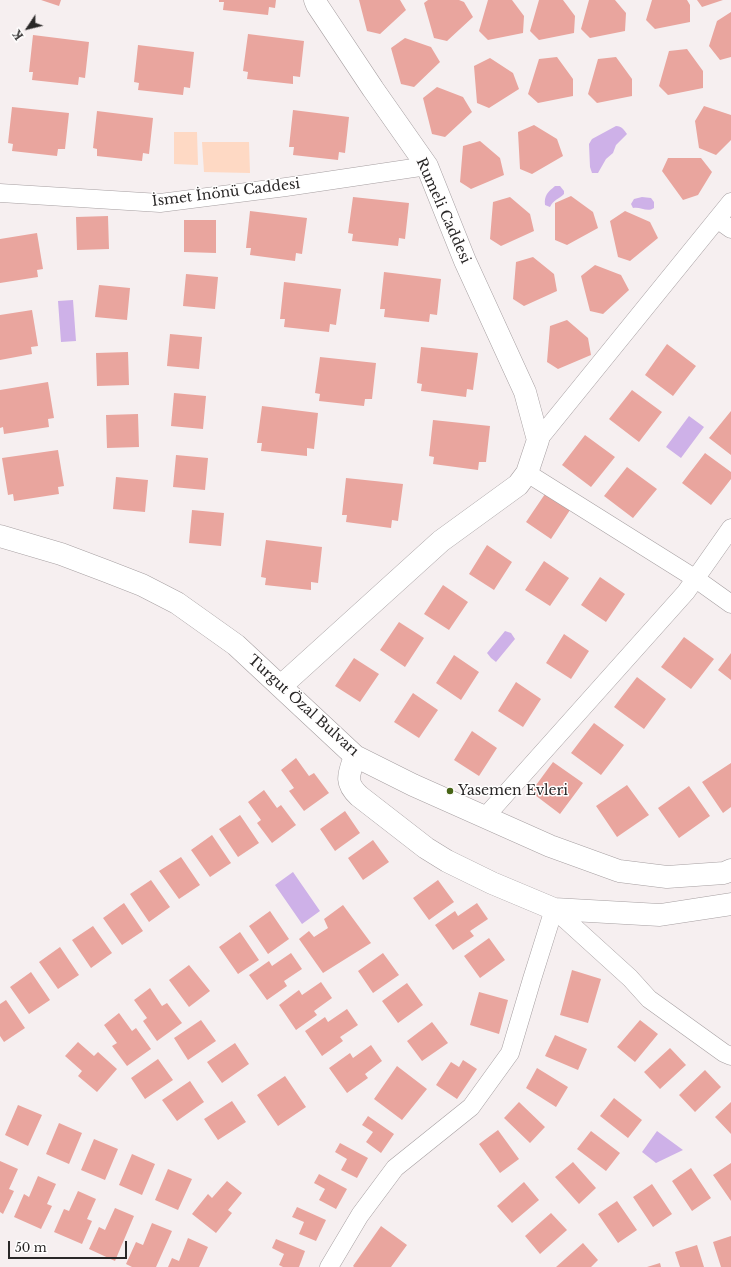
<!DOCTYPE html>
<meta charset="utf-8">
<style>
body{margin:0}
#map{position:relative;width:731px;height:1267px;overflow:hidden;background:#f6eff0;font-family:"Libre Baskerville",serif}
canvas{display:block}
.north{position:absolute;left:8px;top:8px;width:40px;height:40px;-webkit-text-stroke:3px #fffefe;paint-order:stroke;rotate:235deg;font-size:11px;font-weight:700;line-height:16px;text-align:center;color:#292727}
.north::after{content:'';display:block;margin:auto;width:14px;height:18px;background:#292727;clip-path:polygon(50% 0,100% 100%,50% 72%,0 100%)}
.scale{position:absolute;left:8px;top:1241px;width:119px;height:18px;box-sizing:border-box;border:2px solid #292727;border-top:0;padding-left:5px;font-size:12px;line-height:14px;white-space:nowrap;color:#292727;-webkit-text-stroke:3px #fffefe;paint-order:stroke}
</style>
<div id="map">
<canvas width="731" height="1267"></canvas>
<div class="north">K</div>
<div class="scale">50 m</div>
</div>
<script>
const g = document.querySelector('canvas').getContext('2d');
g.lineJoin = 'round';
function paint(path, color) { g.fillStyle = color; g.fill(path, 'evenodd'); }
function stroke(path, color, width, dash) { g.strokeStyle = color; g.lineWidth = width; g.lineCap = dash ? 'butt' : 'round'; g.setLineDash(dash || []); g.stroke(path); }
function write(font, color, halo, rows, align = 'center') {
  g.font = font + ' "Libre Baskerville",serif'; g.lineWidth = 3; g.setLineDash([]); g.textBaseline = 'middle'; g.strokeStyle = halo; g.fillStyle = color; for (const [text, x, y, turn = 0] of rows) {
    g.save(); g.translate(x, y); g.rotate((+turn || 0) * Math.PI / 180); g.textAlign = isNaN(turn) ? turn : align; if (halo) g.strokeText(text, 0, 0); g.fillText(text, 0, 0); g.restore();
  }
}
const green = new Path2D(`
 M174,132H197L198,165L174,164Z
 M202,142H249L250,173L204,172Z`);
const water = new Path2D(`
 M616,126C622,126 624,130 627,134L616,145L613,153L606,159L598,173H592L590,167L589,144L592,139Z
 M555,186H560L564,191V194C559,199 553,200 550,207L545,205C544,195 548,192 555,186Z
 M642,197L651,198L654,202V208C647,213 640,206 633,208L631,204L634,199Z
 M73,300L76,341L61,342L58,301Z
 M689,416L704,427L681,458L666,447Z
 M505,631L511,633L515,639L496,662L491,658L487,653Z
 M293,872L320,911L302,924L275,885Z
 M657,1131L683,1150L656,1163L642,1152Z`);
const building = new Path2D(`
 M41,0H61L59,6Z
 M219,0H276L275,8L269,7L268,15L223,10L224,2H219Z
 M359,0H400L406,10L380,34L367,31Z
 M428,0H459L464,2L473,17L447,41L434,38L424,3Z
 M488,0H512L524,16L523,33L488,40L479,31Z
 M539,0H563L575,16L574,33L539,40L530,31Z
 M589,0H615L626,13L625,31L590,38L581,29Z
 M652,0H687L690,5V22L655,29L646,20Z
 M697,0H723L702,7Z
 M731,12V57L720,60L709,46L717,21Z
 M248,34L304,41L300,77L293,76V84L247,79L248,72L243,71Z
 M33,35L89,42L85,78L79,77L78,85L32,80L33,72H29Z
 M405,38L431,47L440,62L414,87L401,84L391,48Z
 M138,45L194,52L190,88L184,87L183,95L138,90L139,83L134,82Z
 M687,49L703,71V88L668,95L659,86L669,51Z
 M557,57L573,79V96L538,103L528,94L539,59Z
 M616,57L632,79V96L597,103L588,94L598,59Z
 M490,58L513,73L519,89L489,108L477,103L474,66Z
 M437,87L463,97L472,112L445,137L432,134L423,98Z
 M704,106L731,115V140L716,155L699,148L695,121Z
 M12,107L69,113L65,149H58L57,156L12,151L13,144L8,143Z
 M293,110L349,117L345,153L339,152L338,160L293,155L294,147H289Z
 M97,111L153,118L149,154L143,153L142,161L97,156V149L93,148Z
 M534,125L557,139L563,156L532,174L520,169L518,132Z
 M480,141L500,158L504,175L471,189L460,182L463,146Z
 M668,158H701L712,172L698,195L683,200L662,171Z
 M571,196L593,212L598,228L567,245L555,240V203Z
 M353,197L409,203L405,239L399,238L398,246L352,241L353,234L348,233Z
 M510,197L530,214L534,231L501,246L490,239L493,202Z
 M250,211L307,218L302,254L296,253L295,261L250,255L251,248H246Z
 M625,211L650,222L658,238L630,261L618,257L610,221Z
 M108,216L109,249L77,250L76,217Z
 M184,220H216V253L184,252Z
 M37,233L43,269L37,270L38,277L0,283V239Z
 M533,257L554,274L557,291L524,306L513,299L516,262Z
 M595,265L621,275L629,290L603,314L590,311L581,276Z
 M384,272L441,279L437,315L430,314L429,322L384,317L385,309H380Z
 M186,274L218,277L215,309L183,306Z
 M284,282L341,289L336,325L330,324L329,332L284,327L285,319H280Z
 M99,285L130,288L127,320L95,317Z
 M32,310L38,346L31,347L32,354L0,360V315Z
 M567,320L588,338L591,355L558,369L547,362L550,326Z
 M170,334L202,337L199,369L167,366Z
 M667,344L696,366L673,396L645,375Z
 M421,347L478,353L473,390L467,389L466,397L421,391L422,384L417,383Z
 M128,352L129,385L97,386L96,353Z
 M320,357L376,363L372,399H365L364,406L319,401L320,394L315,393Z
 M48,382L54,418L48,419L49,427L4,434L3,427L0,428V390Z
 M632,390L662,412L639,442L609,419Z
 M174,393L206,396L203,429L171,426Z
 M262,406L318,413L314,449L307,448V456L261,451L262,443H257Z
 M731,411V455L709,438Z
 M138,414L139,447L107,448L106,415Z
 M433,420L490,426L486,462H479L478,470L433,464L434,457L429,456Z
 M585,435L615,457L591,487L562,465Z
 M58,450L64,486L58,487L59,494L14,501L13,494L8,495L2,458Z
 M705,453L731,472V479L711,505L682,483Z
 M176,455L208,458L205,490L173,487Z
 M627,467L657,489L633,518L604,496Z
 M116,477L148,480L145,512L113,509Z
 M346,478L403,484L398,521L392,520L391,528L346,522L347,515H342Z
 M545,494L570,510L551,539L526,522Z
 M192,510L224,513L221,546L189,543Z
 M266,540L322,547L318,583L311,582V590L265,585L266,578L261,577Z
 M487,545L512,562L494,590L469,574Z
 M544,561L569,578L550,606L525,590Z
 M600,577L625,594L606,622L581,605Z
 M443,585L468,602L449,630L424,614Z
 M399,622L424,638L405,667L380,650Z
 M564,634L589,651L571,679L546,663Z
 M684,637L714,659L691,689L661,667Z
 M731,653V680L718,670Z
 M454,655L479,672L461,700L436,683Z
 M354,658L379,674L360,702L335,686Z
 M637,677L666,699L644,729L614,707Z
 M516,682L541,699L523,727L498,711Z
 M413,693L438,710L419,738L394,722Z
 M594,723L624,745L601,775L571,753Z
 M472,731L497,748L479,776L454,760Z
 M296,758L309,776L314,773L329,793L304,811L289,791L294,788L281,770Z
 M553,762L583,783L560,814L531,792Z
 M731,763V807L723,813L702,782Z
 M627,785L649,815L617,837L596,806Z
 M689,786L710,816L679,838L658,808Z
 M264,790L277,808L281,805L296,825L272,843L257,823L261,820L248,802Z
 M345,811L360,833L335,851L320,829Z
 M240,815L259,843L238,857L219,829Z
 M212,835L231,863L210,877L191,850Z
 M373,840L389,862L363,880L348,858Z
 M181,857L200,885L179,899L159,871Z
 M151,880L170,907L149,922L130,894Z
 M438,880L454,902L429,920L413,898Z
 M124,903L143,931L122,945L103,918Z
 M477,903L488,919L470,931L474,936L453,950L435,925L455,911L458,916Z
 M343,905L371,943L323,973L299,939L309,931L314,937L328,928L324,919Z
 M270,911L289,939L268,954L249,926Z
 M93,926L112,953L91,968L72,940Z
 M240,932L259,960L238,974L219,947Z
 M489,938L505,960L480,978L464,956Z
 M60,947L79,975L58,989L39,962Z
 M291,953L302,969L284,981L287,986L267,1000L249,975L269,961L272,966Z
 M383,953L399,975L373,993L358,971Z
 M189,965L210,991L189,1007L169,980Z
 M572,970L601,979L588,1023L560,1015Z
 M31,972L50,1000L29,1014L10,987Z
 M321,982L332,998L314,1011L317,1015L296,1030L279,1005L299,990L302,995Z
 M407,983L423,1005L398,1023L382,1001Z
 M150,988L162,1006L167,1003L182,1023L157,1041L143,1021L147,1018L134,1000Z
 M479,992L508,1000L499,1034L470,1025Z
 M6,1000L25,1028L4,1042L0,1036V1004Z
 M347,1009L358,1025L340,1037L343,1041L322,1056L305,1031L325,1017L328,1022Z
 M119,1013L132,1031L136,1028L151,1049L127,1066L112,1046L117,1043L104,1025Z
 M201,1020L216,1041L188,1060L174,1038Z
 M640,1020L658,1034L635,1062L617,1047Z
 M432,1022L448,1043L422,1061L407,1041Z
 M555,1035L587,1049L578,1070L545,1056Z
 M78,1042L94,1056L98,1052L117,1069L97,1092L78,1076L82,1071L65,1056Z
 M235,1043L249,1064L222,1083L207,1062Z
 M371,1045L382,1061L365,1074L368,1078L347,1093L329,1068L350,1053L353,1058Z
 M670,1048L686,1065L660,1089L644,1072Z
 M158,1059L173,1080L145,1099L131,1078Z
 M463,1060L477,1069L457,1099L436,1085L451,1062L459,1067Z
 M397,1066L427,1089L402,1120L374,1099Z
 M537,1068L568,1087L556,1107L526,1088Z
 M705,1070L721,1087L695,1112L679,1095Z
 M285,1076L306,1107L278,1126L257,1095Z
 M190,1081L204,1102L177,1121L162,1100Z
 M614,1098L642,1120L628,1138L600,1116Z
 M232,1101L246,1122L218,1140L204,1119Z
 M519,1102L545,1127L530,1143L504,1118Z
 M731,1102V1134L715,1117Z
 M18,1105L42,1115L28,1146L5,1135Z
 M368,1116L394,1134L381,1153L366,1142L373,1132L362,1125Z
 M59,1123L82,1133L69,1164L46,1154Z
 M498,1130L519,1159L500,1173L479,1144Z
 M591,1131L620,1153L606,1171L577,1149Z
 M94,1139L118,1149L105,1180L81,1170Z
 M340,1143L368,1158L357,1178L341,1170L347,1159L335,1152Z
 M132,1154L155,1164L142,1195L119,1185Z
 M0,1161L18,1169L9,1189L14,1191L3,1214L0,1212Z
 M573,1162L596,1188L579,1204L555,1177Z
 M731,1163V1201L713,1175Z
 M691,1168L711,1198L692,1211L672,1181Z
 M168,1169L192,1179L178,1210L155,1200Z
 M319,1174L347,1189L336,1209L319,1200L325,1189L314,1183Z
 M38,1176L56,1184L47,1204L52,1206L41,1229L14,1217L24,1194L29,1197Z
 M227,1181L242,1193L228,1210L232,1213L216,1233L192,1214L208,1194L212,1198Z
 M524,1182L539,1200L512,1223L497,1206Z
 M652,1184L672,1214L653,1227L633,1197Z
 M78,1191L96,1199L87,1219L92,1221L82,1244L54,1232L64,1209L69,1211Z
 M617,1201L637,1230L618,1243L598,1214Z
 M297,1207L326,1220L316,1241L299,1234L304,1222L292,1217Z
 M115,1208L134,1216L115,1261L89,1249L99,1227L105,1230Z
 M551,1213L567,1230L540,1254L525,1236Z
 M152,1223L172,1231L156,1267H132L126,1264L136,1242L143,1245Z
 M381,1226L407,1245L391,1267H354L353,1266Z
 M731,1236V1267H721L713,1242Z
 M188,1238L208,1247L199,1267H168L172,1258L179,1261Z
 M276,1239L305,1251L299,1267H283L279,1265L284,1254L272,1248Z
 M583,1243L598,1260L591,1267H556Z
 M697,1245L704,1267H680L675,1252Z
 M660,1263L661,1267H647Z`);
const minor = new Path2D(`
 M0,193L160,203L286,187L427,166
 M717,219L731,229
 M538,440L731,202
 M527,473L696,579L731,604
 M485,817L686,592L731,528
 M329,1267L360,1215L395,1168L471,1107L510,1053L532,979L554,909L630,978L649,999L724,1053L731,1056`);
const tertiary = new Path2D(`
 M0,536L61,554L106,571L142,585L177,603L236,645L355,756L413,785L550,846L619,871L667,877L724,873L731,870
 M281,686L441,541L518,485L527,473L538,440L525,392L465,261L427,166L373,89L317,5L315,0
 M355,756C349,774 344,782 359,796L426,848L447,861L492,883L554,909L660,915L731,904`);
const markers = [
 [450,791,4,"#476416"]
];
const streetNames = [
 ["İsmet İnönü Caddesi",226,193,-7],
 ["Rumeli Caddesi",443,211,66],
 ["Turgut Özal Bulvarı",303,706,42]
];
const poiNames = [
 ["Yasemen Evleri",458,791]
];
paint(green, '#fed9c4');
paint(water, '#ceb1e8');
paint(building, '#e9a59e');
stroke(minor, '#a69fa1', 19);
stroke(tertiary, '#a69fa1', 23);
stroke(minor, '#fff', 18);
stroke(tertiary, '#fff', 22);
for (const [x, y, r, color] of markers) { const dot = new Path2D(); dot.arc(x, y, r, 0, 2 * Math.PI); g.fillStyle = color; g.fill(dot); stroke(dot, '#fffefe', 1.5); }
write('14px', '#292727', '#fffefe', streetNames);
write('14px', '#292727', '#fffefe', poiNames, 'left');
</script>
